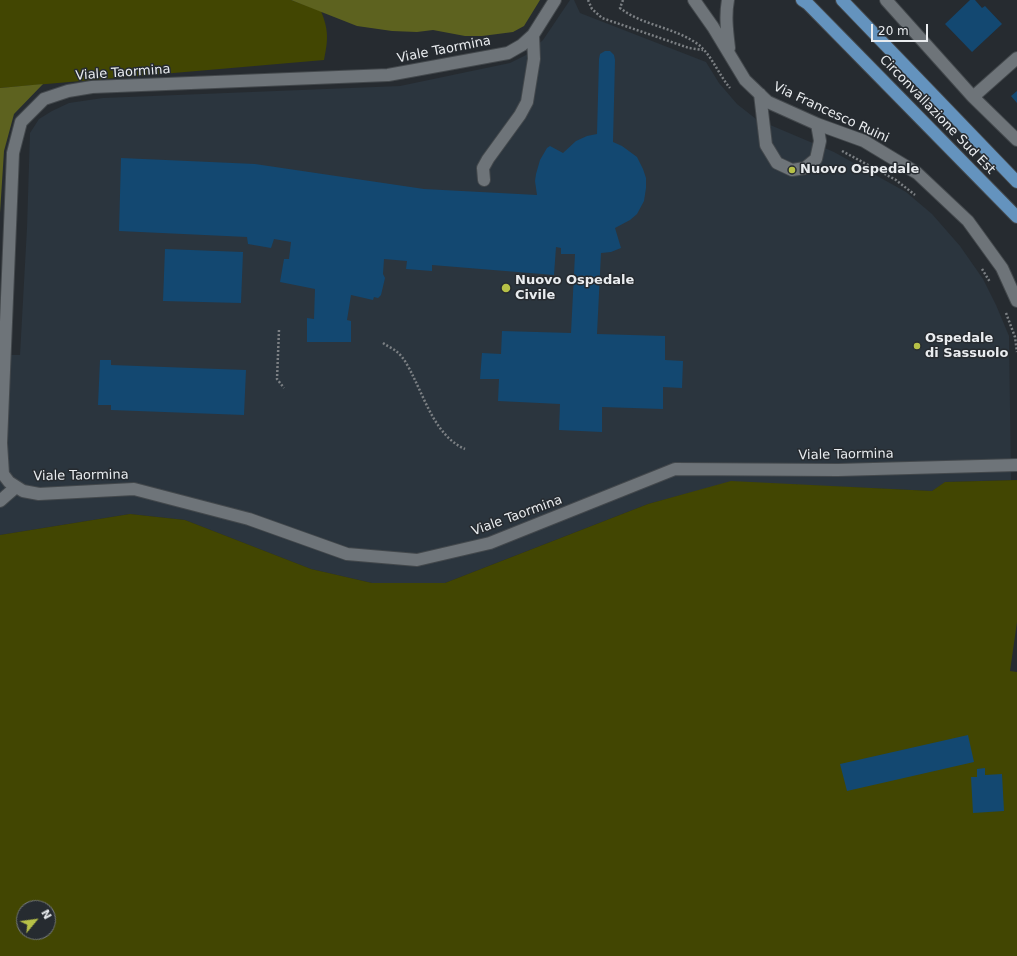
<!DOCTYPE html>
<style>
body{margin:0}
#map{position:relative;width:1017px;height:956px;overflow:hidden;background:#262b30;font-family:"DejaVu Sans",sans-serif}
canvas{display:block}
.north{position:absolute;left:16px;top:900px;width:40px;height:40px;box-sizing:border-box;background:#262b30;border:1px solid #74787c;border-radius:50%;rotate:61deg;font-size:11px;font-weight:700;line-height:16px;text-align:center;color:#e9ecef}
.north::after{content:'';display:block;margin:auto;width:14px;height:18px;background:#b7c147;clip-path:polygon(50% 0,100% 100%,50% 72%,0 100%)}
.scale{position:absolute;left:871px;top:24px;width:57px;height:18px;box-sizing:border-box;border:2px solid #e9ecef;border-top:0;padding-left:5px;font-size:12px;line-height:14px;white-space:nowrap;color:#e9ecef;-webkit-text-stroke:3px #262b30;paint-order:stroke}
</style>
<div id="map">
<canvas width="1017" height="956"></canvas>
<div class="north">N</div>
<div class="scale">20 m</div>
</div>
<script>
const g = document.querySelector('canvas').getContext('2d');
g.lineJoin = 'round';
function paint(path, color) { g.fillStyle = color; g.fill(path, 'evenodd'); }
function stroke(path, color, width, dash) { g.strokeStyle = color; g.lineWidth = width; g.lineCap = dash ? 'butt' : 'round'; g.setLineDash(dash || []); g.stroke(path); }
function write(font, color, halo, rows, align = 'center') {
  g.font = font + ' "DejaVu Sans",sans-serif'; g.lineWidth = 3; g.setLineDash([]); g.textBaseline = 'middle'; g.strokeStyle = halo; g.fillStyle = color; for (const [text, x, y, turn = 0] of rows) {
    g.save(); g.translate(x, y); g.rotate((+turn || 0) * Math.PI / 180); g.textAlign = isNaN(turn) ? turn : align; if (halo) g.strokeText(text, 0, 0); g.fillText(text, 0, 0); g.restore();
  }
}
const built = new Path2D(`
 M570,0H574L580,13L706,62L719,83L737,104L756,119L834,152L906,192L932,214L960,246L983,279L996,305L1009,336L1011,480L946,482L932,491L731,482L648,504L445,583H372L311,569L185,520L130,514L0,535V355H20L27,228L30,133L39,119L52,111L69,103L103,98L400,86L510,63L526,55L543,40Z`);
const green = new Path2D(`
 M0,0H291L321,11C329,31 328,40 324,60L0,88Z
 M1017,480V622L1010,671L1017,672V956H0V535L130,514L185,520L311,569L372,583H445L648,504L731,481L932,491L945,482ZM24,908H48V932H24Z`);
const forest = new Path2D(`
 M291,0H540L524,26L513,32L482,36H465L433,30L417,32L392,31L357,26Z
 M43,84L14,114L4,151L0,213V88Z`);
const building = new Path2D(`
 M970,0H975L982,8L985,6L1002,24L972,52L945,24Z
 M605,51H610L614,55L615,60L613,142L622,146L637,157L643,169L646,178V188L644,201L637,214L630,220L615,228L621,248L611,252L601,253L597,334L665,336V360L683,361L682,388L663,387V409L602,407V432L559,430L560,404L498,401L499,379H480L482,353L501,354L502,331L571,333L575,254H561V248L556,247L554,275L432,265V271L406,269L407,261L384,259L383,274L385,278L381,295L378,298L374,297L373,300L351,295L347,320L351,321V342H307V318L314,319L315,289L280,282L284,259H289L291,242L274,239L271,248L248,244L247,237L119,231L121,158L255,164L424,189L537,195L535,181L536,174L540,160L547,148L550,146L563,153L576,141L587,136L597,134L599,59L600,54Z
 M1017,91V103L1011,96Z
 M165,249L243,252L241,303L163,301Z
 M100,360H111V365L246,370L244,415L111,410V405H98Z
 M968,735L974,762L847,791L840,764Z
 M985,768V775L1002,774L1004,811L973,813L971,777H977V769Z`);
const path = new Path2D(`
 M588,0L592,9L602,18L689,48L703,50
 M623,0L620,8C643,26 675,27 699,45C712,56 719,75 730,88
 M842,151L896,180L915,195
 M982,269L990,282
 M1006,313L1015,337L1017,352
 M279,330L277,379L284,388
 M383,343C387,346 392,348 396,351C404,357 409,368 413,376C426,402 437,437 465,449`);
const minor = new Path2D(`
 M555,0L533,35L522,45L508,53L388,75L92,87L68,91L44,99L21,122L13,153L1,443L3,474L9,482L23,491L39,494L134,489L249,519L347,554L417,560L490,543L675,469L838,470L1017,465
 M694,0L713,27L745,80L768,102L817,124L864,141L917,173L968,221L1002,268L1017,301
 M728,0C725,16 727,31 729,48
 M886,0L973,97L1017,140
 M760,94L766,145L777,163L792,170L805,168L816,159L820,141L817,124
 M973,97L1017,58
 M484,180L483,168L488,159L520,115L527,102L534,59L533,35
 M0,501L16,487`);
const major = new Path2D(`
 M802,0L808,4L1017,217
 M842,0L1017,182`);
const markers = [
 [792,170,4,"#b7c147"],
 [506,288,5,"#b7c147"],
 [917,346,4,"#b7c147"]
];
const streetNames = [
 ["Viale Taormina",444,50,-11],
 ["Viale Taormina",123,73,-4],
 ["Via Francesco Ruini",831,113,25],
 ["Circonvallazione Sud Est",937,115,46],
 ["Viale Taormina",846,455,-1],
 ["Viale Taormina",81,476,-1],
 ["Viale Taormina",517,516,-20]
];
const poiNames = [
 ["Nuovo Ospedale",800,170],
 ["Nuovo Ospedale",515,281],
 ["Civile",515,296],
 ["Ospedale",925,339],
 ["di Sassuolo",925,354]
];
paint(built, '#2b353e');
paint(green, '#424602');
paint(forest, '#5d621f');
paint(building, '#134871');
stroke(minor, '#43484c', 14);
stroke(major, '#43484c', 14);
stroke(path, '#7c8084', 2.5, [2, 2]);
stroke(minor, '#6e7479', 12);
stroke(major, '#6493be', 12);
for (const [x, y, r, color] of markers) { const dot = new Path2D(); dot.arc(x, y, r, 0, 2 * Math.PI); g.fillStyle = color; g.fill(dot); stroke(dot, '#262b30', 1.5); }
write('13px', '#e9ecef', '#262b30', streetNames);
write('bold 13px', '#e9ecef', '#262b30', poiNames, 'left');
</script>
